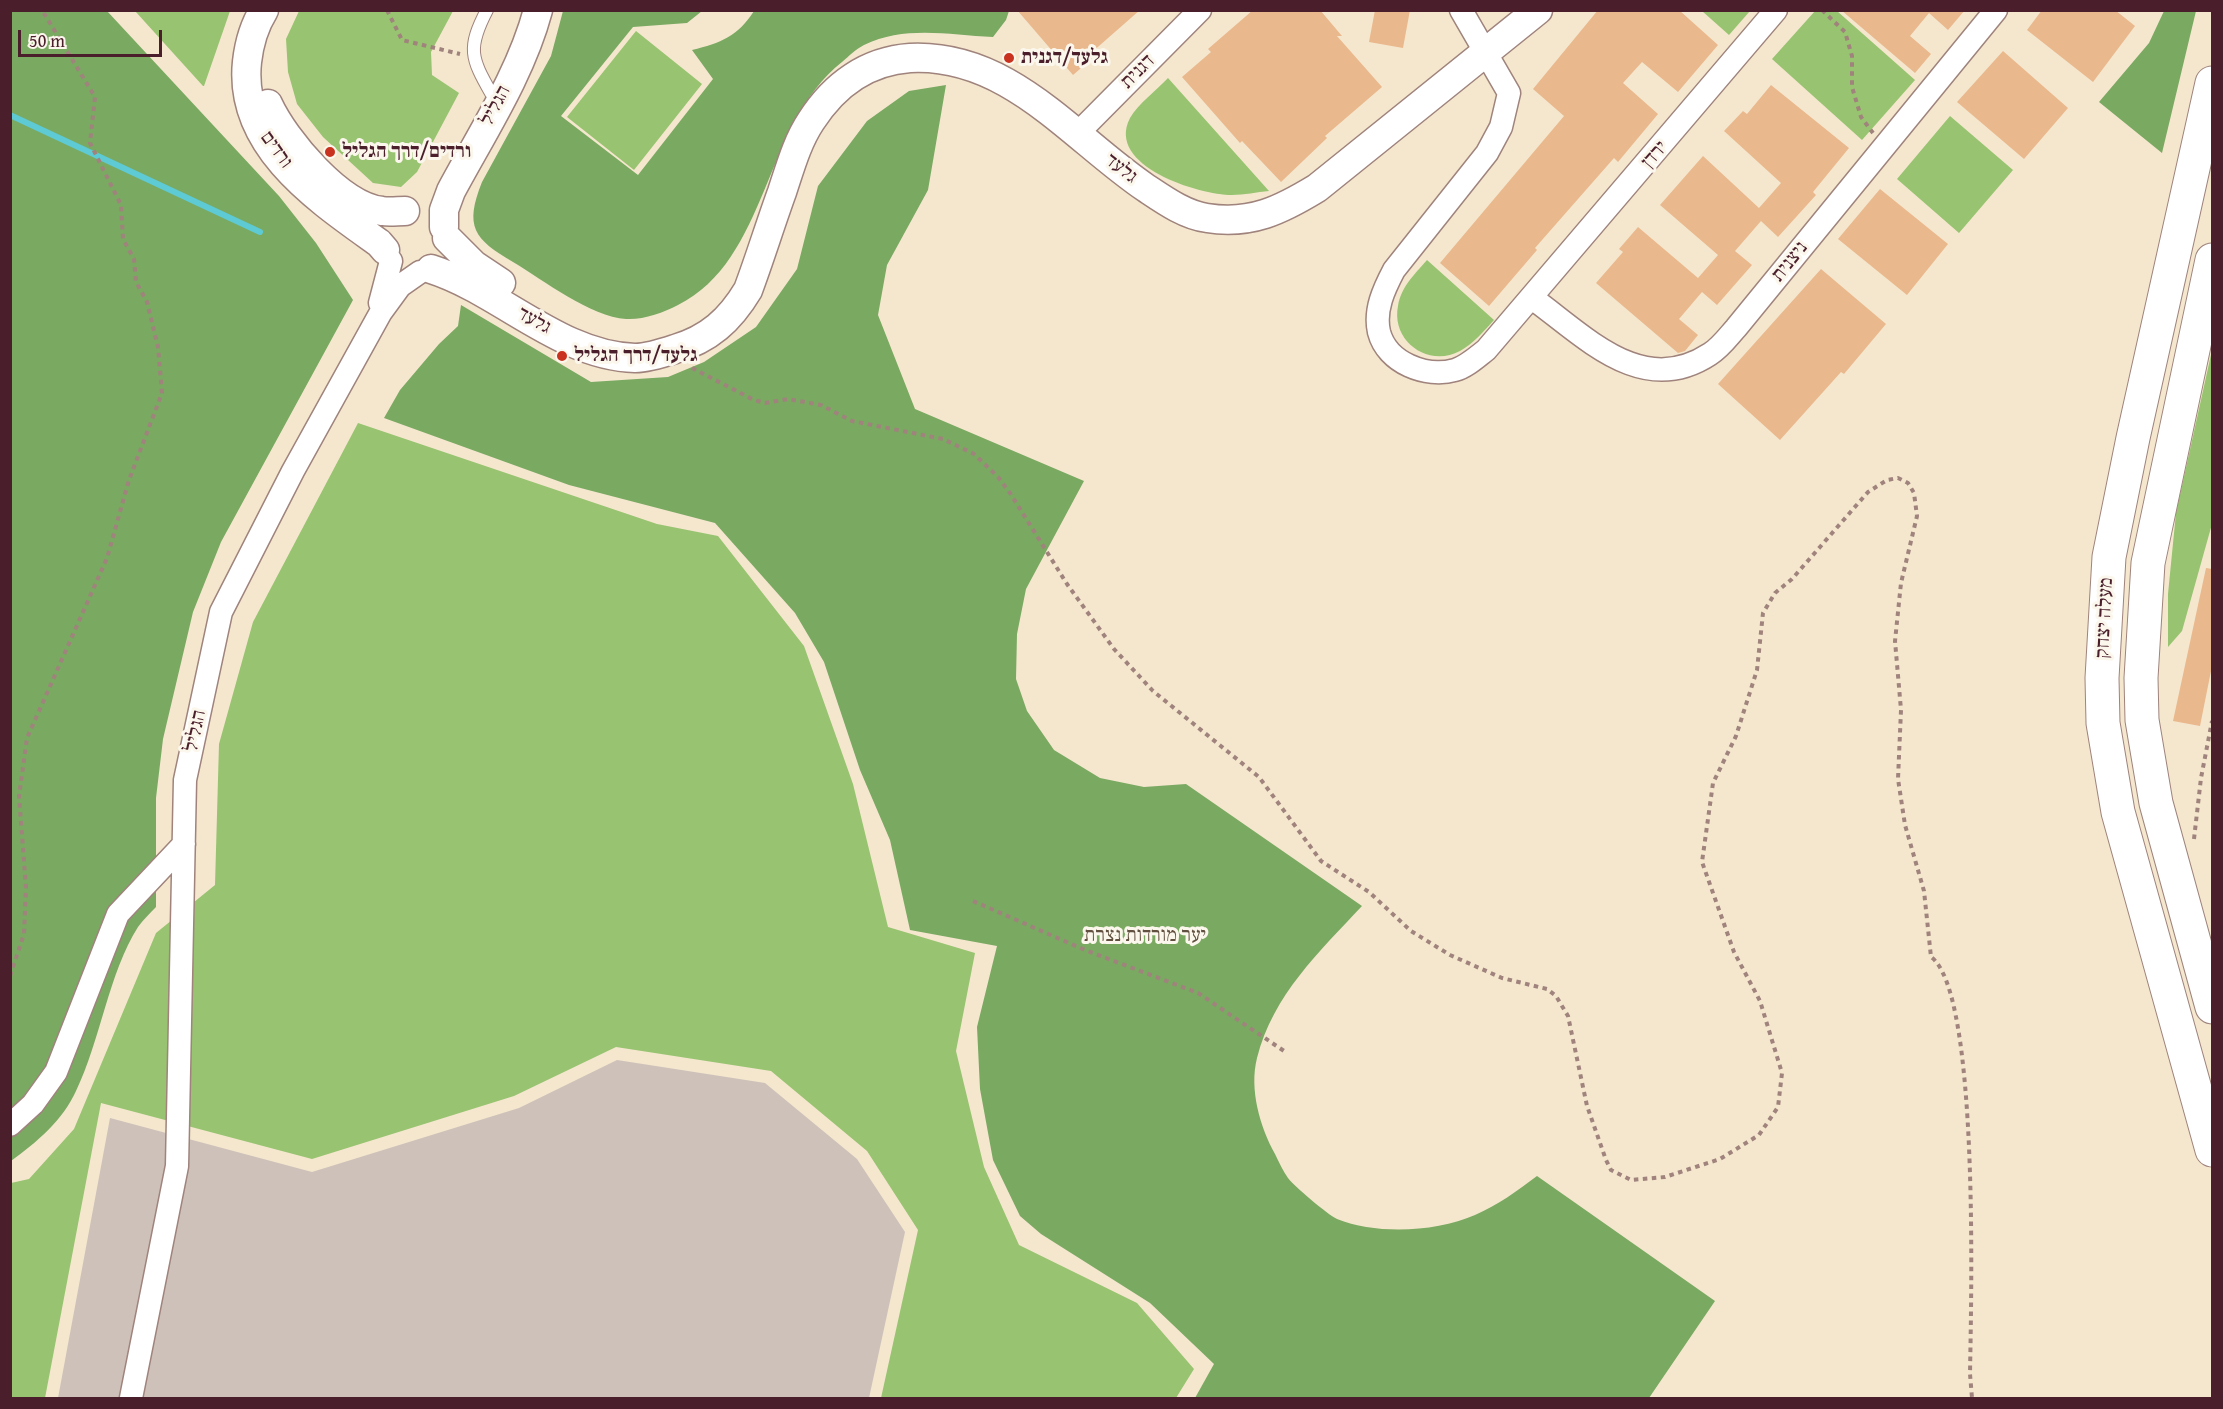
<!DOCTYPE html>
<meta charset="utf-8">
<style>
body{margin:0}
#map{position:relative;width:2223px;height:1409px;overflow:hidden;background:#f4e7ce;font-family:"Gentium Book Plus",serif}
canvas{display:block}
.frame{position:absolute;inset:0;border:12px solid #4a1f2b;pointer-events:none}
.scale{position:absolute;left:18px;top:30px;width:144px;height:27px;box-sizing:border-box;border:3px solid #4a1f2b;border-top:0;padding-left:8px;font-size:18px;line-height:21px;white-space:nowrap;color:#4a1f2b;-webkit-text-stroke:4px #fbf7ec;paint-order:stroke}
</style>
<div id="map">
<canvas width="2223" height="1409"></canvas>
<div class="frame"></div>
<div class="scale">50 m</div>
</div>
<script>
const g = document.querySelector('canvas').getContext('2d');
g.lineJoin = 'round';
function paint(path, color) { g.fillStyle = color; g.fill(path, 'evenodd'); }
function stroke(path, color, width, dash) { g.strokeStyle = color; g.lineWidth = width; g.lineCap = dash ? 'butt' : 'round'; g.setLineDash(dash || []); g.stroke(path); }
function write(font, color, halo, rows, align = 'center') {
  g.font = font + ' "Gentium Book Plus","Frank Ruhl Libre",serif'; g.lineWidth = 6; g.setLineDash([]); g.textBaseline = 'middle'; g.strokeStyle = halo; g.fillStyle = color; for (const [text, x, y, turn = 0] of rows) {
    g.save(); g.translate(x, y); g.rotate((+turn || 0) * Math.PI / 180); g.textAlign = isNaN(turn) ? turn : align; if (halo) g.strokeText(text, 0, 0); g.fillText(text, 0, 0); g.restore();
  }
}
const industrial = new Path2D(`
 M617,1060L765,1083L857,1159L905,1232L869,1398H58L110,1118L312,1172L519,1108Z`);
const green = new Path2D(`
 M135,11H230L204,86H203Z
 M299,11H453L431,52L432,75L459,93L417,172L401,187L373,183L323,137L297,104L288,72L286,39Z
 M1702,11H1750L1729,35Z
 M1815,11H1837L1915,80L1862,140L1772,59Z
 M636,31L702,84L634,170L567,117Z
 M1168,78L1269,191C1257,192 1244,195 1232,195C1199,195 1105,166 1130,118C1138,104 1157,90 1168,78Z
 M1950,116L2013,170L1959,233L1897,179Z
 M1427,260L1494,320C1484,331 1473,344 1460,351C1428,368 1391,341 1398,306C1401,287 1414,275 1427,260Z
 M2212,350V524L2182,631L2168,647V594L2176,513Z
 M358,423L657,524L718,536L804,646L853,784L888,927L975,953L956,1051L984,1167L1019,1245L1137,1303L1194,1369L1176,1398H881L918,1230L867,1151L771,1071L616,1047L514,1096L312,1159L101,1103L45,1398L11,1397V1183L29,1179L74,1129L156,933L215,885L219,744L253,622Z`);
const forest = new Path2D(`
 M11,11H107L279,196L316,243L353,300L221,542L193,612L163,739L156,798V907C150,913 143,920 138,927C109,972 100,1042 76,1091C63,1120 36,1143 11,1161Z
 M563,11H702L687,23L633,27L561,116L638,175L713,79L692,50C721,43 738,36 754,11H1009L1006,20L993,37C949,35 905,25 864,45C856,49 849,56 842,62C763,124 769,260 678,305C663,313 643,320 626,319C591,317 543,280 513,262C474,239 464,227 482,182L551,56Z
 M2164,11H2196L2162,153L2099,102L2149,43Z
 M946,85L928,190L887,265L878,315L915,409L1084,481L1026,589L1017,634L1016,679L1027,711L1054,750L1100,778L1144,787L1186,784L1362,906C1319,952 1273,995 1257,1058C1249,1089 1260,1127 1275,1154C1279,1162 1283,1171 1288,1178C1295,1187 1327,1214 1337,1219C1377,1235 1436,1232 1475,1215C1498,1205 1517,1191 1537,1176L1715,1301L1649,1398H1195L1214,1364L1150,1303L1041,1234L1020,1216L993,1160L980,1089L977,1027L997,946L910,930L890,840L860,770L824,662L795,613L715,523L569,485L384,418L400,390L439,344L458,326L461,305L591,382L668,377L704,362L756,327L797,269L818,186L867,121L909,91Z`);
const stream = new Path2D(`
 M10,115L260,232`);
const building = new Path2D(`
 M1017,10H1140L1091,53L1094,57L1073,75Z
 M1253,10H1320L1342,36H1337L1382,87L1325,136L1327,138L1281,182L1242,141L1240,143L1182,77L1211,52L1208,49Z
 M1375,10H1410L1403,48L1369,42Z
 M1598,10H1679L1718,45L1678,92L1642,62L1623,83L1658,114L1618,162L1614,158L1535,248L1537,250L1489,306L1440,263L1564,116L1533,89Z
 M1841,10H1965L1948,30L1929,13L1910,36L1931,54L1915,73Z
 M2042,10H2115L2135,26L2093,82L2027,30Z
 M2003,51L2068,108L2024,159L1957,102Z
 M1771,85L1849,148L1813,192L1816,195L1778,237L1761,221L1735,251L1752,265L1717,305L1702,292L1679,319L1698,335L1685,351L1678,353L1596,283L1623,252L1619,249L1638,227L1698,278L1718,255L1660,205L1703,156L1759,208L1781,183L1724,131L1743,111L1747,114Z
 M1880,189L1948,244L1907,295L1838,239Z
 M1821,269L1886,324L1844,374L1841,372L1780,440L1718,384Z
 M2206,568L2212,569V666L2200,726L2173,721Z`);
const path = new Path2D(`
 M387,10L402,40L460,54
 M1822,10L1845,32L1852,56V87L1861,117L1873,133
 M692,368L754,400L765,403L788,399L821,405L852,421L943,439L974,454L998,477L1010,493L1067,584L1114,649L1153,691L1259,777L1321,861L1369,892L1411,931L1450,955L1502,978L1547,989L1556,996L1568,1016L1587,1106L1606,1160L1611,1170L1631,1180L1665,1177L1720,1159L1759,1135L1778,1107L1782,1073L1760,1001L1734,952L1702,862L1713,783L1736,736L1757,670L1763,613L1775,593L1792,579L1868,492L1887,480L1898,478L1908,483L1914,493L1917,516L1901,583L1895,641L1901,710L1898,779L1905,825L1924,891L1931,957C1980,992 1971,1306 1970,1374L1972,1398
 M2194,839L2201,778L2212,721
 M973,901L1085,950L1198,993L1287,1053
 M10,976L24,934L26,888L19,796L27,738L107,558L129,480L162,393L158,347L147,302L136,282L134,259L123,239L121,205L90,143L95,97L42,10`);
const service = new Path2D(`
 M487,10C467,48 471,58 491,93`);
const minor = new Path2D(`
 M1461,10L1509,93L1501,127L1487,153L1394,270C1384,289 1374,310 1379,332C1387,363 1426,378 1455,370C1466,367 1477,357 1486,350L1776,10
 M1077,134L1200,10
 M1532,298C1585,336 1642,399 1710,354C1720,348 1728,337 1736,328L1996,10
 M380,303L391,261
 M10,1125L33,1104L56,1072L118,914L184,844
 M131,1398L177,1166L185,780L221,612L293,471L381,312L400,286L420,272`);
const tertiary = new Path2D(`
 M264,10C254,26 249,44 247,62C238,147 319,200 379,243L385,250
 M268,104C285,141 340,206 382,211C389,212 398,211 405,211
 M444,227V210L451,191C482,133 521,74 538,10
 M447,238L474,265L501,283
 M431,269C500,291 560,356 635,358C648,358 663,353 675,349C709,339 730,320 748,290C760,258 770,225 782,192C790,168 797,142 811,121C834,85 867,61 910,58C1009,53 1072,138 1146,188C1164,200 1185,215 1207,218C1251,225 1281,210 1317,188L1538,10`);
const secondary = new Path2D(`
 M2212,83L2133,438L2109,557L2102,678L2103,723L2118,812L2212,1150
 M2212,260L2148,563L2141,678L2142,720L2156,803L2212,1007`);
const markers = [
 [1009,58,6,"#c8321e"],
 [330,152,6,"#c8321e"],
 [562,356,6,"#c8321e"]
];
const poiNames = [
 ["גלעד/דגנית",1021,58],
 ["ורדים/דרך הגליל",342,152],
 ["גלעד/דרך הגליל",574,356]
];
const streetNames = [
 ["דגנית",1138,72,-45],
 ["הגליל",496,106,-62],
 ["ורדים",276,150,54],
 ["ירדן",1655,155,-49],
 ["גלעד",1121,169,38],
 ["ניצנית",1790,262,-51],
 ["גלעד",534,321,29],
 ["מעלה יצחק",2105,618,-87],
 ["הגליל",196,731,-78]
];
const parkNames = [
 ["יער מורדות נצרת",1145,936]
];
paint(industrial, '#cec1b9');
paint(green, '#98c370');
paint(forest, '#7aa962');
stroke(stream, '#5dcad4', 6);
paint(building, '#eab88d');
stroke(service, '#9f837c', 14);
stroke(minor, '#9f837c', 25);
stroke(tertiary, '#9f837c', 31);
stroke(secondary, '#9f837c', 35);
stroke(path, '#9f837c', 4, [4.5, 4.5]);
stroke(service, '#fff', 12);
stroke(minor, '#fff', 22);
stroke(tertiary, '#fff', 28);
stroke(secondary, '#fff', 33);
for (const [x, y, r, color] of markers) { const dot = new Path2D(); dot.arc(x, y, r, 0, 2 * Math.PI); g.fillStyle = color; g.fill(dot); stroke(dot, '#fbf7ec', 2); }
write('bold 20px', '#4a1f2b', '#fbf7ec', poiNames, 'left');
write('20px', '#4a1f2b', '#fbf7ec', streetNames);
write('20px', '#615040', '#fbf7ec', parkNames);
</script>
